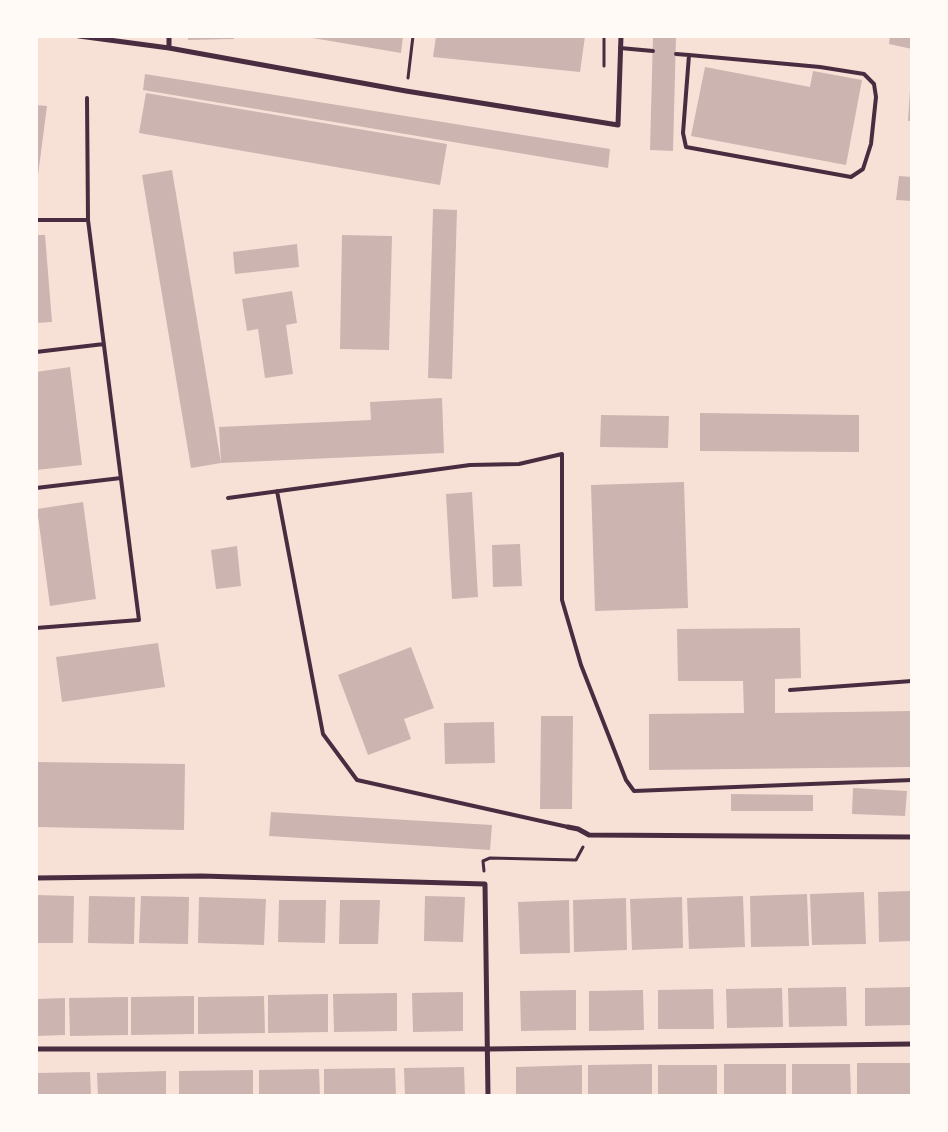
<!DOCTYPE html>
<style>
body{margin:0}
#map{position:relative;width:948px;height:1132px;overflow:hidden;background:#f7e1d7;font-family:Barlow,sans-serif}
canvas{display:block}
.frame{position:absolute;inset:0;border:38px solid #fffaf5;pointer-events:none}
</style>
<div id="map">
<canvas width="948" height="1132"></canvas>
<div class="frame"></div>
</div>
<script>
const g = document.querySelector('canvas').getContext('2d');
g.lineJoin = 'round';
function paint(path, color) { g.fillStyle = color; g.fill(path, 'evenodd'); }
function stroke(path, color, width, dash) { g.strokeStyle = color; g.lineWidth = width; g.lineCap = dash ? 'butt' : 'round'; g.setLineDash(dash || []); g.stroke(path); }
const building = new Path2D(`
 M188,36H234V39L188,40Z
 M301,36H403L401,53Z
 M436,36H585L580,72L433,57Z
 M653,36H676L673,151L650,150Z
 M890,36H912V49L889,44Z
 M705,67L810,87L813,71L862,80L846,165L691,136Z
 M145,74L610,149L608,168L143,90Z
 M910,90H912V121H908Z
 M146,93L447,144L440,185L139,133Z
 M36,105L47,106L37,183H36Z
 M172,170L221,463L191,468L142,175Z
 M899,176L912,177V201L896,200Z
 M433,209L457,210L452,379L428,378Z
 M36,235H45L52,322L36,323Z
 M342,235L392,236L389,350L340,349Z
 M297,244L299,267L235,274L233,252Z
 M292,291L297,323L286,325L293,374L265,378L258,329L247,331L242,299Z
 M70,367L82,465L36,470V372Z
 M442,398L444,453L221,463L219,427L371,420L370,402Z
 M700,413L859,415V452L700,451Z
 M601,415L669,416L668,448L600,447Z
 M684,482L688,608L595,611L591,485Z
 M472,492L478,597L452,599L446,494Z
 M83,502L96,599L50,606L37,509Z
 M520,544L522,586L493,587L492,545Z
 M237,546L241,586L216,589L211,550Z
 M800,628L801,678L775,679V713L912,711V767L649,770V714L744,713L743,681H678L677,629Z
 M158,643L165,687L62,702L56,657Z
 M411,647L434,708L404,719L411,739L368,755L338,675Z
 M541,716H573L572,809H540Z
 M494,722L495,763L445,764L444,723Z
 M36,762L185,764L184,830L36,827Z
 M853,788L907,791L905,816L852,814Z
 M731,794L813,795V811H731Z
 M271,812L492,825L490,850L269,836Z
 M912,891V941L879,942L878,892Z
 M864,892L866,944L812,945L810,894Z
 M807,894L809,946L751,947L750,896Z
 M36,895L74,896L73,943H36Z
 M89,896L135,897L134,944L88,943Z
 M141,896L189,897L188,944L139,943Z
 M425,896L465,897L463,942L424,941Z
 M743,896L745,947L689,949L687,898Z
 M199,897L266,899L264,945L198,943Z
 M682,897L683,948L632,950L630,899Z
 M626,898L627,950L574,952L573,900Z
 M279,900H326L325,943L278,942Z
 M340,900H380L378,944H339Z
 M569,900L570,953L520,954L518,902Z
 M846,987L847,1026L789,1027L788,988Z
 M912,987V1025L865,1026V988Z
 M782,988L783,1027L727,1028L726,989Z
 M713,989L714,1029H658V990Z
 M576,990V1030L521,1031L520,991Z
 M643,990L644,1030L589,1031V991Z
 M463,992V1031L413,1032L412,993Z
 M397,993V1031L334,1032L333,994Z
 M328,994V1032L268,1033V995Z
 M194,996V1034L131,1035V997Z
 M264,996L265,1033L198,1034V997Z
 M128,997V1035L70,1036L69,998Z
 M65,998V1035L36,1036V999Z
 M857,1063H912V1096H857Z
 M652,1064V1096H588V1065Z
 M724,1064H786V1096H724Z
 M792,1064H850L851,1096H792Z
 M582,1065V1096H516V1067Z
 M658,1065H717V1096H658Z
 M464,1067L465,1096H405L404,1068Z
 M395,1068L396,1096H324V1069Z
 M319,1069L320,1096H259V1070Z
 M253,1070V1096H179V1071Z
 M166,1071V1096H98L97,1073Z
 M90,1072L91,1096H36V1073Z`);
const path = new Path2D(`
 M604,66V36
 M408,78L413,36
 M484,871L483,861L490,858L576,860L583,847`);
const service = new Path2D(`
 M620,48L653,51
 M676,54L689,55L820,67L864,74L874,84L876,97L871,144L863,169L851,177L686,147L683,133L689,55
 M87,98L88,220
 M36,220H88L139,620L36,628
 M36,352L104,344
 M36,488L121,478
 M277,491L323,734L357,780L568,827
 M228,498L470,465L519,464L562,454V600L581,665L626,780L634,791L912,780
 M790,690L912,681`);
const minor = new Path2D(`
 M79,36L169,48L406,91L618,125L621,36
 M169,36V48
 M568,827L578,829L589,835L912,837
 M36,878L201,876L485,884L488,1096
 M36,1049H488L912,1044`);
paint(building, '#ccb4b1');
stroke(path, '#4a2c40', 3);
stroke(service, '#4a2c40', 4);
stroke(minor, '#4a2c40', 5);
</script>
